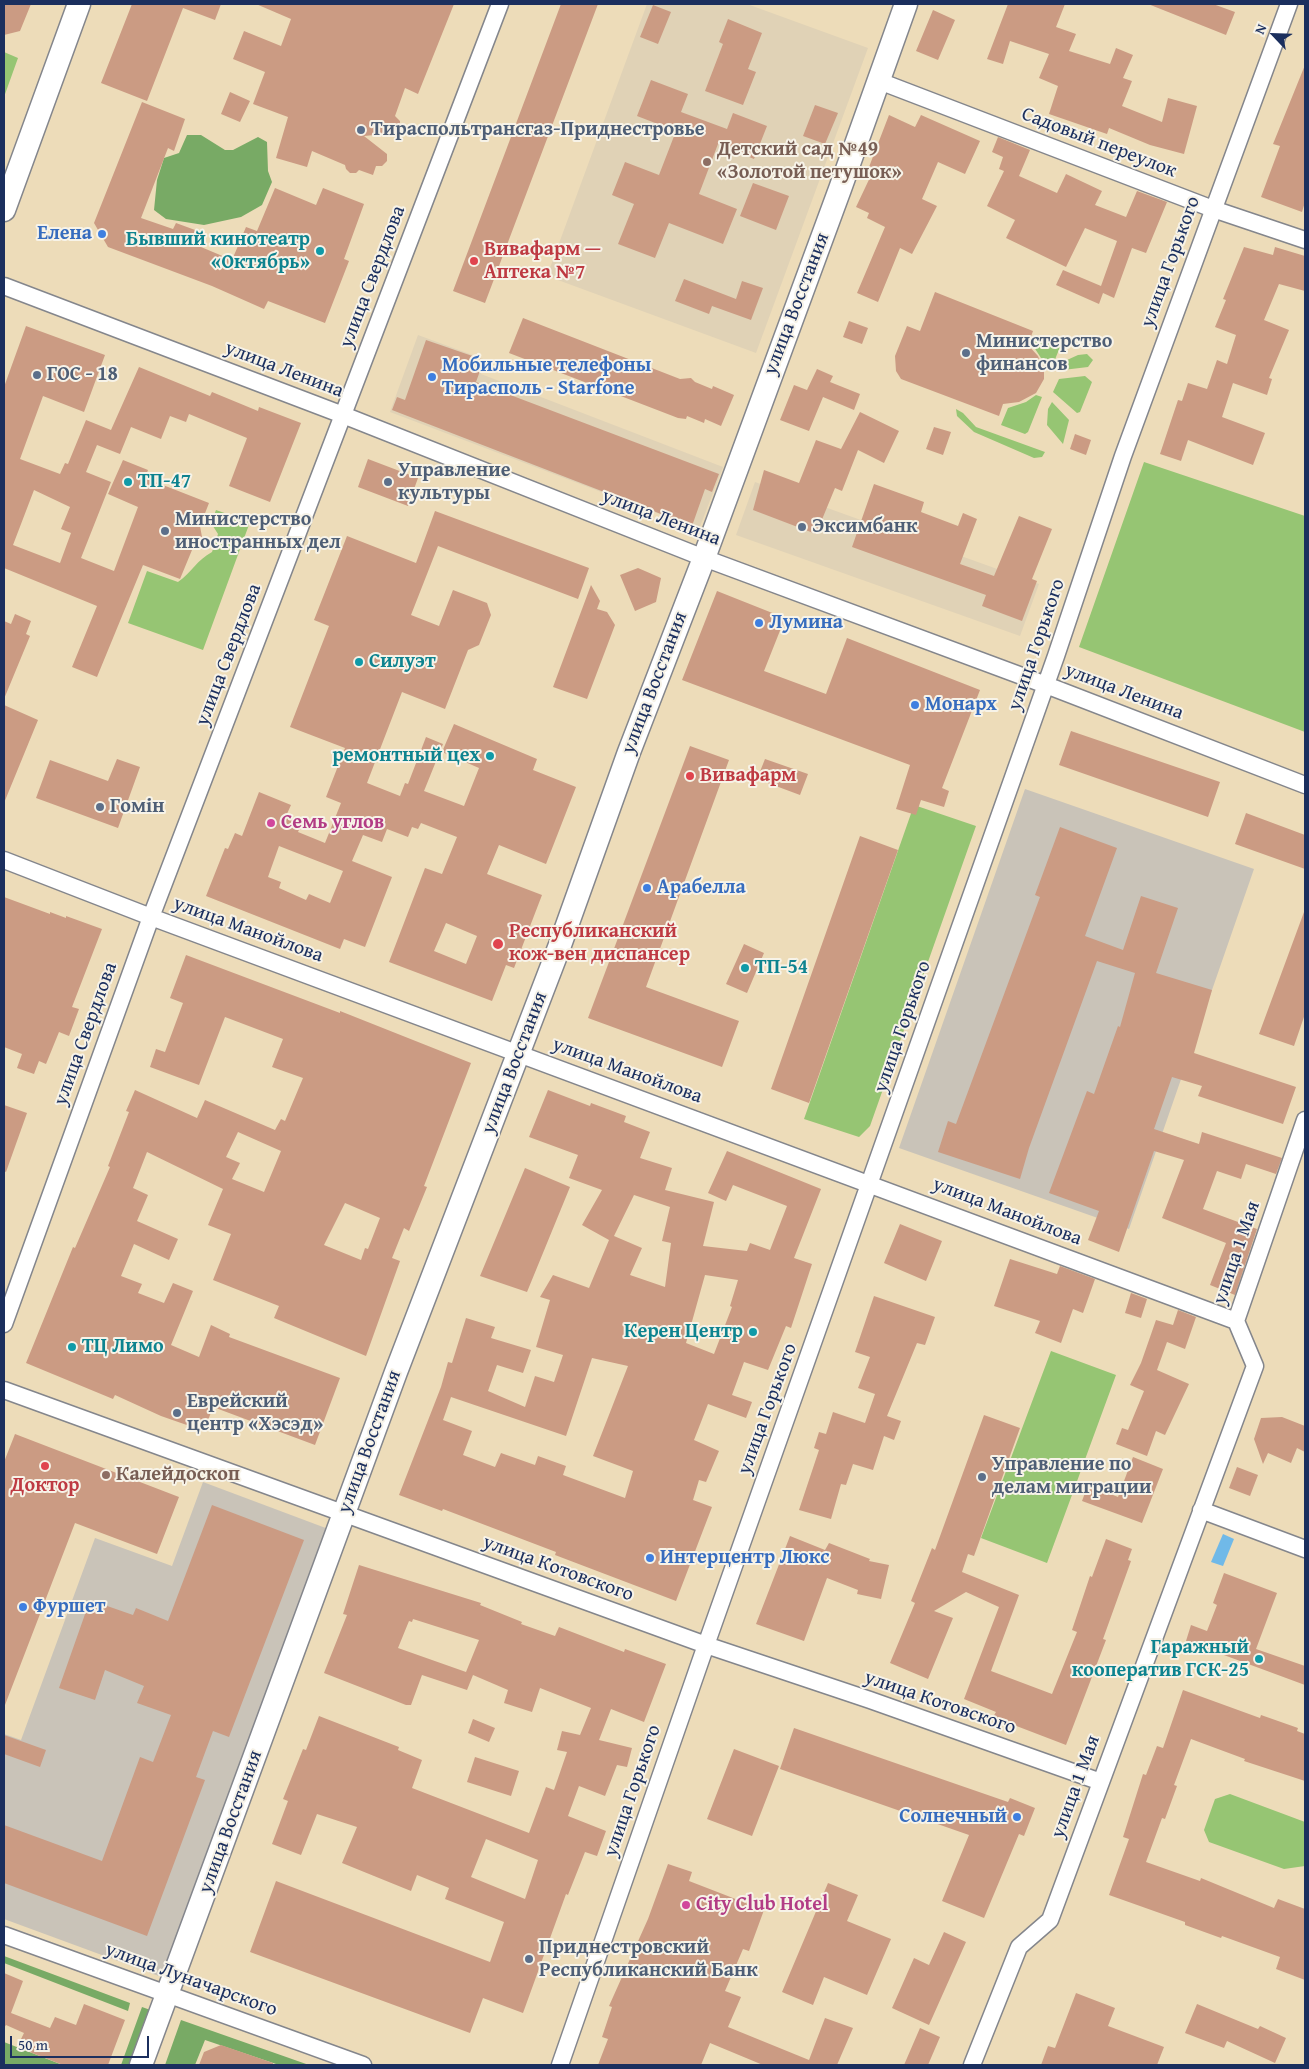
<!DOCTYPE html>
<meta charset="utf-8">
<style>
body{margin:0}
#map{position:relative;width:1309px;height:2069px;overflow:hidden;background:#eddcb9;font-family:"Gentium Book Plus",serif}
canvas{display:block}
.frame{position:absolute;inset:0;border:5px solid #1b2f5e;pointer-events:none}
.north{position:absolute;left:1249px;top:10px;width:50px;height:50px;-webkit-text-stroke:4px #f7f3e8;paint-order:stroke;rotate:294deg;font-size:14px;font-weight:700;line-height:20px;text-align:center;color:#1b2f5e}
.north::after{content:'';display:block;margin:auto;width:18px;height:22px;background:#1b2f5e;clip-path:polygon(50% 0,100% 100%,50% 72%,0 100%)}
.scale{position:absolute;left:10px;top:2036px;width:139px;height:22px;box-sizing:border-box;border:2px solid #1b2f5e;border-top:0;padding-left:6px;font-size:15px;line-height:18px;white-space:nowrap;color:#1b2f5e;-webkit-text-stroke:4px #f7f3e8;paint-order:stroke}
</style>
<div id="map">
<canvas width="1309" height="2069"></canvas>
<div class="frame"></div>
<div class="north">N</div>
<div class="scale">50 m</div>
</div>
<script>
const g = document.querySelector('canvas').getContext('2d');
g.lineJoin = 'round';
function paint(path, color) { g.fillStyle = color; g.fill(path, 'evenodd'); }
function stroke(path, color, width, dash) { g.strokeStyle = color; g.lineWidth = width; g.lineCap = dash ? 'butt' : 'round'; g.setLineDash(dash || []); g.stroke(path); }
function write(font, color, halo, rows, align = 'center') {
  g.font = font + ' "Gentium Book Plus",serif'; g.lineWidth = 4; g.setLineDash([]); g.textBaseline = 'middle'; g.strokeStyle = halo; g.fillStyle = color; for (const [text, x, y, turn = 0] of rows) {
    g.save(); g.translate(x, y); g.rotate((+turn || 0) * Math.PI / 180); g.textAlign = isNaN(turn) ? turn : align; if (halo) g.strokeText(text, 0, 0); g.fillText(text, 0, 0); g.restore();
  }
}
const built = new Path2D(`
 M647,4H747L868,48L756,353L547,276Z
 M418,335L486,360L481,374L723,467L699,529L390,412Z
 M755,482L1039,584L1020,636L736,535Z`);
const industrial = new Path2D(`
 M1025,789L1254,869L1129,1229L899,1148Z
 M203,1482L331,1530L167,1979L4,1919V1734L21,1740L95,1538L172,1566Z`);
const green = new Path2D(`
 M4,52L18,58L4,97Z
 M1035,336L1058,344L1060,347L1050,372L1032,344Z
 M1087,354L1093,360L1088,367L1063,370L1067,360L1078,355Z
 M1085,376L1092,382L1080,412L1077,413L1053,392L1059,379Z
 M1036,395L1042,397L1028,432L1025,434L1001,425L1008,408L1026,402Z
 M1052,402L1069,420L1063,444L1047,425L1048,409Z
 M956,409L963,413L976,427L1045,452L1042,457L1034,458L974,432L957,416Z
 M1144,462L1305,516V732L1079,647Z
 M216,510L250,522L203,650L128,623L147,571L178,582C192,572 197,560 212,552L218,534L211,523Z
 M914,805L976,826L870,1126L859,1137L804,1119Z
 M1051,1351L1116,1375L1047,1563L981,1538Z
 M1230,1794L1305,1822V1866L1284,1869L1209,1842L1204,1830L1215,1799Z`);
const forest = new Path2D(`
 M187,135H201L225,150H233L258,137L267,142L268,171L272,182L262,205L241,217L204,225L166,219L154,210L157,180L164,158L179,153Z
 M4,1956L130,2003L128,2011L4,1963Z
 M142,2007L156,2012L137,2065H121Z
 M181,2020L309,2065H279L205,2040L195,2065H165Z
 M4,2042L60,2064L4,2065Z`);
const water = new Path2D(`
 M1223,1534L1234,1539L1223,1566L1211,1562Z`);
const building = new Path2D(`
 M4,4H31L20,31L4,35Z
 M132,4H221L215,20L183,8L147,101L101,83Z
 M256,4H454L418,94L405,88L395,116L400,121V128L395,133L364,136L387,154V161L382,166H376L373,175L359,170L356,173H350L346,169L345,165L312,151L307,167L276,158L288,117L253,104L265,72L233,59L244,31L281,46L291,19Z
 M561,4H598L485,303L453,291Z
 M1008,4H1065L1056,27L1076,34L1069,51L1110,64L1116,48L1133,55L1123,78L1132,81L1122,106L1162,122L1168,98L1197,106L1184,154L1150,145L1109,128L1107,134L1049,114L1058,86L1039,78L1049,54L1010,41L1003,64L987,59Z
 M1148,4H1213L1235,12L1226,35Z
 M653,5L671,12L658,44L640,37Z
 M933,10L955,20L938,60L916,51Z
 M728,19L762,33L748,69L756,72L743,105L705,91L723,44L719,42Z
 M1305,65V202L1302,212L1261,197L1280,146L1273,144Z
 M651,80L688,94L681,112L727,129L733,113L767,126L754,159L718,144L699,194L737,209L723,244L669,223L655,258L618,244L634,204L612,195L625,162L659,175L676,131L637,116Z
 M230,92L250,101L240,122L221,114Z
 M142,102L185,119L174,151L168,148L141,218L173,229L176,223L206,234L201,247L232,260L246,227L257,231L275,188L316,205L323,188L364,204L344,259L349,261L325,323L268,301L264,309L212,286L108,247L94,223Z
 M815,105L838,113L825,144L803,136Z
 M889,115L915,127L921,115L980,141L965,174L938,162L922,199L937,206L912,254L900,248L878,302L857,293L885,227L867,218L869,213L856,207L874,169L869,167Z
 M998,137L1030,150L1019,176L1057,193L1066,174L1102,191L1095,205L1126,217L1137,191L1167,202L1146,253L1132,248L1114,298L1103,293L1099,304L1056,285L1063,270L1101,286L1117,241L1085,228L1066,267L1006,238L1015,220L987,206L1004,171L999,169L1003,157L992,152Z
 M753,183L789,196L776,230L740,216Z
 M1244,247L1273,255L1275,247L1305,256V291L1279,284L1264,320L1289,330L1269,378L1272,379L1267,395L1233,383L1222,417L1265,433L1253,465L1188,440L1181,461L1160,454L1178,400L1182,401L1188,383L1207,389L1217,360L1227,364L1236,335L1215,327L1226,300L1223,299Z
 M684,279L736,299L742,281L763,288L751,320L712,306L709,314L675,301Z
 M935,292L1033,331L1028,345L1038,356L1044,371V379L1036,393L1019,402L1003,404L999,416L901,379L896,371L895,356L907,326L920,331Z
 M523,318L680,379L691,378L695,382L712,389L713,386L734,395L721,426L705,419L704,423L687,416L686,419L678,418L509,353Z
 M849,321L868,328L862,344L843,337Z
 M26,326L105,355L84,412L43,396L20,459L60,474L65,463L68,464L86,420L111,430L139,367L210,396L212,392L258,411L259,407L301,423L270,502L229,486L247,438L189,414L186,422L170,416L161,439L131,427L120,454L97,445L86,472L111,482L81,558L114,571L138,507L108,494L123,460L148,470L145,478L209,503L200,526L202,537L199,545L192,550L180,579L143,565L97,677L72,667L97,606L4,568V387ZM34,490L70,507L61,529L71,533L60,563L13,545Z
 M426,340L484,360L476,382L719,474L712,492L705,489L692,526L392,410L397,397L405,400Z
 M817,369L833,376L830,382L860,394L854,410L823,397L809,431L780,420L794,385L807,390Z
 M860,412L899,431L884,463L858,450L842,491L835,488L816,534L753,510L764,470L799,483L816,440L841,449Z
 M934,427L951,432L943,455L926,449Z
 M1075,434L1091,440L1086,455L1070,449Z
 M368,459L418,478L408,506L358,487Z
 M874,484L924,502L921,512L958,526L963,513L977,519L960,564L994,576L1019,516L1052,529L1032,579L1037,581L1022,621L982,606L986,595L852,547Z
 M435,511L589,568L578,599L438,546L411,615L439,626L453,590L487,603L491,615L479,645L468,650L445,709L402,692L367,783L400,796L405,783L408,784L426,737L443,744L424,791L464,806L479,768L442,752L454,724L537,759L533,770L576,787L546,864L499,845L487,874L542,895L514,968L506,965L492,1001L389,962L425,868L442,874L457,837L421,823L418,829L412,827L408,837L387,829L382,842L363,835L352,861L392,877L365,947L344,939L340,949L206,896L225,848L228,849L235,833L242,836L259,792L291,805L286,816L302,823L298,832L325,843L341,803L326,797L345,748L290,727L329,626L314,620L347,536L416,563ZM279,846L343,871L330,903L309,894L306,900L279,888L281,882L268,877ZM446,923L477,936L466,964L434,951Z
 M638,568L661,578L656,602L635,611L620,575Z
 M591,585L600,601L597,609L607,612L615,625L587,699L553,687Z
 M717,591L785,618L764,671L826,694L847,638L980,690L942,788L949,791L944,807L921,800L916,815L896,809L910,765L682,680Z
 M15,614L31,621L26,634L30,636L4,699V621L11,624Z
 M4,705L38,720L4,803Z
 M1071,731L1220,782L1208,817L1059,765Z
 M690,746L729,760L646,987L739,1021L722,1067L588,1018Z
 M117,759L140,767L118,828L36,798L50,760L108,781Z
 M765,759L808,774L800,795L757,779Z
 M1246,813L1305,835V869L1235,844Z
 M1060,827L1117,848L1085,936L1123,950L1141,896L1178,908L1156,973L1212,990L1194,1053L1296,1087L1283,1124L1198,1096L1202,1086L1172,1077L1154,1129L1199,1144L1202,1132L1282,1158L1276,1174L1246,1164L1241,1179L1217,1171L1203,1209L1257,1229L1235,1295L1210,1285L1226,1243L1162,1218L1184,1160L1154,1151L1119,1252L1088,1240L1099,1211L1049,1193L1087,1091L1094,1094L1118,1026L1120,1027L1135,973L1097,961L1029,1148L1020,1179L938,1152L948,1121L956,1124L1040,897L1035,895Z
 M860,836L898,850L809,1103L771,1089Z
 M4,897L50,914V912L66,918V916L102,929L72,1007L79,1009L69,1036L59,1032L46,1064L39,1061L34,1074L17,1068L22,1054L4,1047Z
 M1304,912L1305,1014L1294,1046L1259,1034Z
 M744,944L764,953L747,993L726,984Z
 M186,955L340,1013V1011L471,1063L424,1186L427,1187L409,1231L404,1228L392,1258L400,1261L366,1356L274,1318L279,1306L213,1280L231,1234L208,1225L223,1189L147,1152L133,1188L148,1195L137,1221L178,1239L169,1260L134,1244L121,1276L142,1284L138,1293L164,1303L173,1283L193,1291L171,1345L199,1357L211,1325L230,1334L229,1337L340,1378L315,1445L213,1407L204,1431L161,1416L115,1395L113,1399L26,1363L73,1247L75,1248L110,1167L108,1166L129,1112L126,1111L135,1090L197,1118L205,1100L275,1130L281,1119L285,1121L303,1078L272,1067L283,1039L225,1017L199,1085L150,1067L156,1049L165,1052L183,1003L170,998ZM238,1132L281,1151L264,1192L232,1179L240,1163L226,1157ZM345,1203L380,1218L368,1249L365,1248L361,1260L324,1245Z
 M548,1090L590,1106L591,1103L626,1116L624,1122L650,1132L640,1158L672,1168L665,1190L714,1202L703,1246L747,1251L750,1243L770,1250L787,1206L733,1185L726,1201L708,1193L727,1151L821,1189L794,1258L812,1264L791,1328L786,1326L768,1370L744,1362L732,1395L752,1402L746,1418L708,1404L694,1440L719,1451L706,1482L699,1480L693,1500L712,1507L676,1601L555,1555L556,1552L443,1509L442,1511L399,1495L441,1387L448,1362L452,1363L466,1318L495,1327L491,1338L531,1350L523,1373L497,1365L488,1391L525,1407L535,1376L554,1382L563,1355L536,1347L550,1300L540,1297L553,1275L589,1288L609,1240L582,1225L602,1190L569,1178L578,1155L529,1137ZM634,1195L670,1207L662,1241L671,1243L665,1287L630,1275L642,1248L614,1236ZM705,1275L738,1280L730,1306L732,1307L714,1354L686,1343ZM592,1358L628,1366L593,1456L633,1471L625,1498L563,1475L566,1466L538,1456L535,1465L501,1453L495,1467L463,1455L472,1431L443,1420L451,1397L566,1436Z
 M4,1105L27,1113L6,1172L4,1171Z
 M525,1168L570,1187L527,1292L480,1276Z
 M900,1224L942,1241L926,1281L884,1263Z
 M1010,1259L1057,1274L1060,1266L1095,1279L1083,1313L1073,1309L1061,1343L1035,1333L1040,1321L994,1306Z
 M1131,1293L1147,1299L1141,1318L1125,1313Z
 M874,1296L935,1317L925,1345L917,1343L887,1416L901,1421L894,1440L884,1436L873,1470L853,1464L846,1485L841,1484L831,1519L799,1510L819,1450L814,1448L819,1432L826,1434L833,1412L865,1423L875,1394L858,1388L870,1357L855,1352Z
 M1178,1310L1196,1317L1185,1349L1167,1342L1157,1370L1189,1384L1165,1435L1156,1431L1147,1456L1116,1444L1122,1428L1128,1430L1144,1391L1130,1385L1141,1363L1156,1320L1173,1325Z
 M984,1415L1020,1428L974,1556L968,1554L962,1572L1019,1595L991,1671L1052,1694L1077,1632L1072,1630L1090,1576L1092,1577L1106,1539L1132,1549L1128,1560L1131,1561L1103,1639L1106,1640L1066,1745L993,1717L996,1712L964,1699L999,1607L966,1592L934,1611L953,1618L928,1679L890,1663L915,1603L911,1601L932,1548L935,1550Z
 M1282,1417L1305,1426V1452L1297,1448L1291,1463L1268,1453L1263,1464L1254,1439L1261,1418Z
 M15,1434L179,1497L157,1554L75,1523L5,1705L4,1462Z
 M1133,1457L1163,1469L1142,1523L1082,1501L1088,1485L1118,1497Z
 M1237,1467L1258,1475L1250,1496L1229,1488Z
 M212,1505L304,1540L229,1737L213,1731L196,1777L205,1780L147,1936L4,1883V1825L102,1861L140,1757L153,1762L171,1715L137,1703L144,1686L105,1670L95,1700L59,1688L90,1600L133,1615L136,1608L168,1621Z
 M790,1536L825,1550L829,1543L870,1559L869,1561L889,1565L881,1599L857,1594L858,1590L827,1578L804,1641L756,1624Z
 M359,1565L481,1603L480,1605L522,1622L521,1624L555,1636L559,1627L624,1652L625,1649L666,1664L644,1722L611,1709L599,1740L632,1748L627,1767L617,1765L605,1796L579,1786L568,1816L606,1831L597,1856L585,1852L568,1895L566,1894L523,2013L483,1998L470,2033L250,1952L276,1881L490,1962L504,1922L445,1899L449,1888L417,1875L411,1891L342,1863L357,1827L317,1814L301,1855L272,1844L288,1801L283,1799L303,1749L306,1750L319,1716L399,1747L398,1750L422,1760L412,1788L529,1833L546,1787L554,1790L567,1752L557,1750L562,1731L580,1735L591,1708L540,1688L532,1712L504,1703L508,1690L473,1675L467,1690L422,1675L411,1705H406L324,1673L347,1615L343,1614ZM413,1619L479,1640L466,1672L398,1648L409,1621L412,1622ZM486,1839L538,1860L525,1899L471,1877Z
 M1224,1573L1277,1593L1256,1649L1305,1666V1685L1186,1641L1191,1625L1207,1631L1217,1605L1213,1603Z
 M1183,1690L1260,1718L1261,1715L1298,1728L1297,1731L1305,1734V1781L1244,1761L1245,1759L1191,1739L1174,1785L1177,1786L1165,1819L1162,1818L1146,1862L1200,1881L1201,1878L1274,1908L1278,1899L1305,1909V1980L1276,1969L1280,1957L1222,1936L1221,1938L1185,1925V1922L1109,1895L1129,1839L1123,1837L1143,1774L1146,1775L1157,1746L1163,1748Z
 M473,1719L495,1728L489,1742L468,1733Z
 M794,1728L1008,1802L1010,1798L1035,1808L1024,1836L1019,1834L984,1918L942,1901L969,1835L780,1769Z
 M4,1735L46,1750L40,1767L4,1754Z
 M734,1749L779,1766L752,1836L707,1819Z
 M475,1757L519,1771L511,1796L467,1782Z
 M668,1864L692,1872L689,1881L764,1910L749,1951L743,1949L725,1991L741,1997L728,2027L809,2060L825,2018L853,2028L837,2065H763L710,2043L701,2065H598L608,2039L602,2037L612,2007L609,2006L648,1919Z
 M828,1883L858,1895L847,1921L891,1939L867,1995L824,1977L813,2005L782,1992Z
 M944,1932L966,1942L929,2025L892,2008L914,1958L929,1965Z
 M4,1973L23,1981L11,2013L50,2028L55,2017L76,2025L84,2004L125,2020L108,2065H63L17,2047L24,2033L6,2025L4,2028Z
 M1076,1993L1115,2008L1108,2026L1164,2047L1157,2065H1041L1048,2046L1055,2048Z
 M1197,2004L1258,2029L1260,2026L1286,2038L1275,2063L1227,2041L1224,2048L1185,2033Z
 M920,2028L940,2037L928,2065H904Z
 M221,2045L273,2063V2065H199L204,2052Z`);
const street = new Path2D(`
 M879,81L1213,209L1305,240
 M4,286L343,415L704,558L1046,685L1305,785
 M4,860L151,917L1236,1321
 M4,1324L151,917L500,4
 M4,1390L706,1645L870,1700L1101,1782
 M1201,1510L1305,1549
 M4,1935L363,2065
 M560,2065L706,1645L1056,656L1123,456L1289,4
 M972,2065L1019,1947L1050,1920L1255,1366L1236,1321L1305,1120`);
const secondary = new Path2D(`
 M4,210L79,4
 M141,2065L396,1372L560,945L629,752L704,558L840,189L906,4`);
const markers = [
 [361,130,5,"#5c6f8a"],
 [707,162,5,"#8d6e63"],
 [102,234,5,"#3f7fe0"],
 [320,251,5,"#0f9aa8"],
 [474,261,5,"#e0444e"],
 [966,353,5,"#5c6f8a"],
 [37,375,5,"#5c6f8a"],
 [432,377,5,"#3f7fe0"],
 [128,482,5,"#0f9aa8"],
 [388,482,5,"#5c6f8a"],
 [802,527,5,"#5c6f8a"],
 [165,531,5,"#5c6f8a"],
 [759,623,5,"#3f7fe0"],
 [359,662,5,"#0f9aa8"],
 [915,705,5,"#3f7fe0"],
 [490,756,5,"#0f9aa8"],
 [690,776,5,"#e0444e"],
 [100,807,5,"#5c6f8a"],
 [271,823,5,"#d1479c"],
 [647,888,5,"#3f7fe0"],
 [498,944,6,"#e0444e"],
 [745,968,5,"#0f9aa8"],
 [753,1332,5,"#0f9aa8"],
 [72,1347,5,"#0f9aa8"],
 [177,1413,5,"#5c6f8a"],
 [45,1466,5,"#e0444e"],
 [106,1475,5,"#8d6e63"],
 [982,1477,5,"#5c6f8a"],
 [650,1558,5,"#3f7fe0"],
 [23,1607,5,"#3f7fe0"],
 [1259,1659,5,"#0f9aa8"],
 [1017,1817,5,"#3f7fe0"],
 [686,1905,5,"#d1479c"],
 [529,1959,5,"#5c6f8a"]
];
const serviceNames = [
 ["Тираспольтрансгаз-Приднестровье",371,130],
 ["Министерство",976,342],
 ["финансов",976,365],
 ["ГОС - 18",47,375],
 ["Управление",398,471],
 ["культуры",398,494],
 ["Министерство",175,520],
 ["иностранных дел",175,543],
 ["Эксимбанк",812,527],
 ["Гомiн",110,807],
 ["Еврейский",187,1402],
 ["центр «Хэсэд»",187,1425],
 ["Управление по",992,1465],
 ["делам миграции",992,1488],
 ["Приднестровский",539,1948],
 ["Республиканский Банк",539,1971]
];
const streetNames = [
 ["Садовый переулок",1099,143,21],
 ["улица Горького",1171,262,-70],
 ["улица Свердлова",373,277,-69],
 ["улица Восстания",797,304,-69],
 ["улица Ленина",284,370,21],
 ["улица Ленина",661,518,21],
 ["улица Горького",1037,645,-71],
 ["улица Свердлова",229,655,-69],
 ["улица Восстания",655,683,-69],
 ["улица Ленина",1124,692,21],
 ["улица Манойлова",248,930,20],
 ["улица Горького",903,1027,-71],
 ["улица Свердлова",86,1034,-70],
 ["улица Восстания",515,1063,-69],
 ["улица Манойлова",627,1071,20],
 ["улица Манойлова",1007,1212,21],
 ["улица 1 Мая",1237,1253,-71],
 ["улица Горького",768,1409,-70],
 ["улица Восстания",370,1442,-70],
 ["улица Котовского",558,1569,20],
 ["улица Котовского",940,1703,19],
 ["улица 1 Мая",1076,1787,-70],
 ["улица Горького",633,1791,-71],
 ["улица Восстания",231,1822,-70],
 ["улица Луначарского",191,1980,20]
];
const educationNames = [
 ["Детский сад №49",717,150],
 ["«Золотой петушок»",717,173],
 ["Калейдоскоп",116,1475]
];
const shopNames = [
 ["Елена",92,234,"right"],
 ["Мобильные телефоны",442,366],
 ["Тирасполь - Starfone",442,389],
 ["Лумина",769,623],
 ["Монарх",925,705],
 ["Арабелла",657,888],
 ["Интерцентр Люкс",660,1558],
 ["Фуршет",33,1607],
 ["Солнечный",1007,1817,"right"]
];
const cultureNames = [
 ["Бывший кинотеатр",310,240],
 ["«Октябрь»",310,263],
 ["ТП-47",138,482,"left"],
 ["Силуэт",369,662,"left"],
 ["ремонтный цех",480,756],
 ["ТП-54",755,968,"left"],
 ["Керен Центр",743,1332],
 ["ТЦ Лимо",82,1347,"left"],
 ["Гаражный",1249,1648],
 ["кооператив ГСК-25",1249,1671]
];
const healthNames = [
 ["Вивафарм —",484,250],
 ["Аптека №7",484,273],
 ["Вивафарм",700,776],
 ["Республиканский",509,932],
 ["кож-вен диспансер",509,955],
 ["Доктор",45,1486,"center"]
];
const hotelNames = [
 ["Семь углов",281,823],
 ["City Club Hotel",696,1905]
];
paint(built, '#e0d2b6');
paint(industrial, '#c9c3b8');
paint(green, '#96c573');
paint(forest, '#78aa65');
paint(water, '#70b9e8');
paint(building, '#cb9b83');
stroke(street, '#84868c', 19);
stroke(secondary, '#84868c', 25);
stroke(street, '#fff', 16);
stroke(secondary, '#fff', 22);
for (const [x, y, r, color] of markers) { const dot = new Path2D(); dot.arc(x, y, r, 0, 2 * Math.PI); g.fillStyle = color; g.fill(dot); stroke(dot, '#f7f3e8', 2); }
write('bold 20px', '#4e5e75', '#f7f3e8', serviceNames, 'left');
write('20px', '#1b2f5e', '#f7f3e8', streetNames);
write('bold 20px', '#785e54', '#f7f3e8', educationNames, 'left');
write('bold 20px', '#366cbe', '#f7f3e8', shopNames, 'left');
write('bold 20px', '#0d838f', '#f7f3e8', cultureNames, 'right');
write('bold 20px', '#be3a42', '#f7f3e8', healthNames, 'left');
write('bold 20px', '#b23c85', '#f7f3e8', hotelNames, 'left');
</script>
